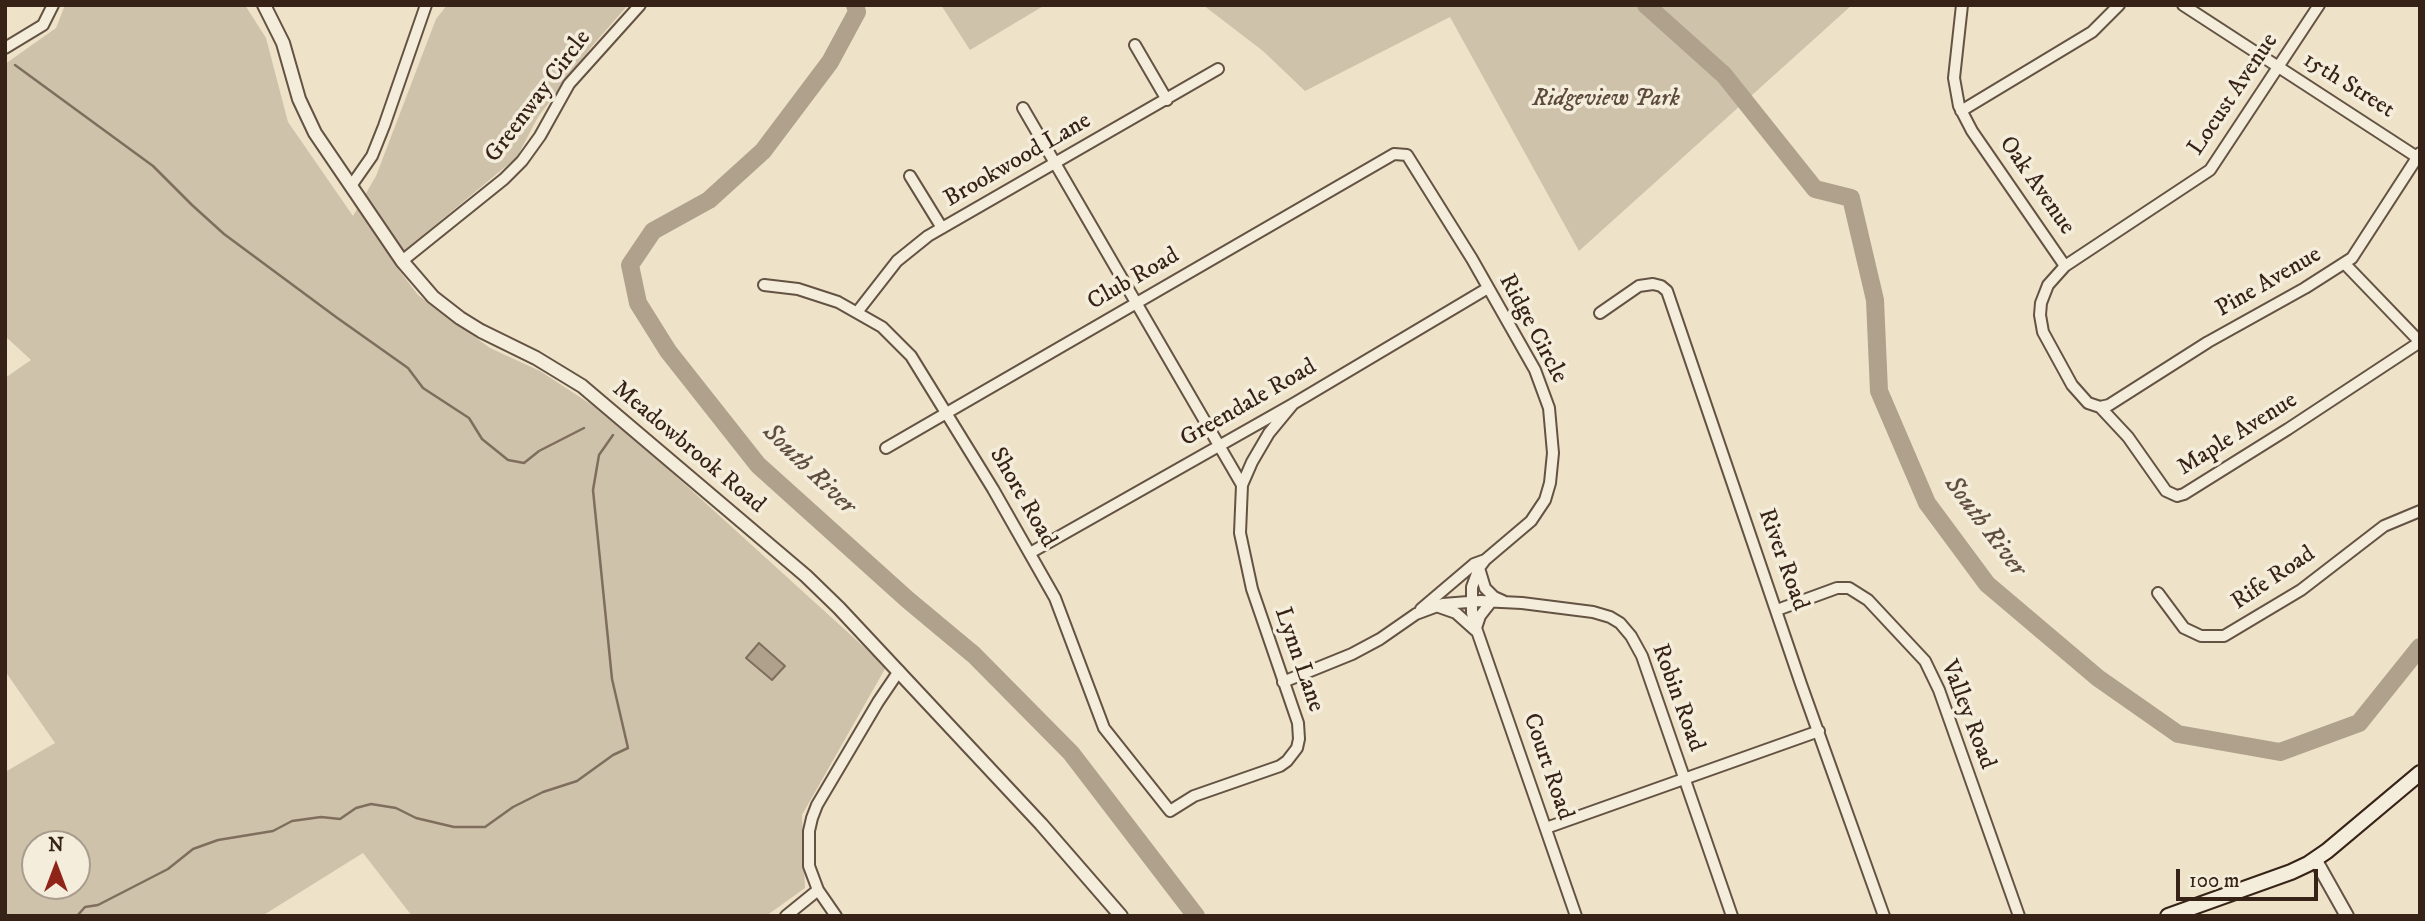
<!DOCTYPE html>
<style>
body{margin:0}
#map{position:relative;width:2425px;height:921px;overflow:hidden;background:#eee3c8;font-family:"IM FELL DW Pica",serif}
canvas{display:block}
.frame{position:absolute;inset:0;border:7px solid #362217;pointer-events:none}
.north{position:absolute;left:21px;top:830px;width:70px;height:70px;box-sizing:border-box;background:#f4eddb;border:2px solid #a89c8d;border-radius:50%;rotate:0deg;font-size:19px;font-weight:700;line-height:28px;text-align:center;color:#362217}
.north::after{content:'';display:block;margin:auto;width:24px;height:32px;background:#8f2418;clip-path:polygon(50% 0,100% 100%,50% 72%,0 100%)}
.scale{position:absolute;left:2176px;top:869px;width:142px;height:32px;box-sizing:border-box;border:4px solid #362217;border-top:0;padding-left:9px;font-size:21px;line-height:24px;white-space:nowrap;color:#362217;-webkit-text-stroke:5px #f4eddb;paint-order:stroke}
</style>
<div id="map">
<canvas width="2425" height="921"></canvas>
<div class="frame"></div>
<div class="north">N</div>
<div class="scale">100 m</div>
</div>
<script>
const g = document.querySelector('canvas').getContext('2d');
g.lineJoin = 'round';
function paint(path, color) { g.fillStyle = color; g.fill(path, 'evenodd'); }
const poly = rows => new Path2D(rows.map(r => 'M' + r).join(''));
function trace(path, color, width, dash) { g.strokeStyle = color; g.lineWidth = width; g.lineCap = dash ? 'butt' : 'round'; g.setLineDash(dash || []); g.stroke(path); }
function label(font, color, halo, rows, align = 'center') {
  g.font = font + ' "IM FELL DW Pica",serif'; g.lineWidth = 7; g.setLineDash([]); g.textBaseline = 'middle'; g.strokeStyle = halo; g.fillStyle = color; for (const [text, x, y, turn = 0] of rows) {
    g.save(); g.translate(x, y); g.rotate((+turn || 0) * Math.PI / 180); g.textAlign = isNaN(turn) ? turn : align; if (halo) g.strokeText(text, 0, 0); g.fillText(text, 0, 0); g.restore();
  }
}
paint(poly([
 [65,5,245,5,266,38,288,122,353,216,376,176,436,19,447,5,628,5,593,45,538,117,517,157,409,247,399,270,418,295,490,348,540,371,592,405,657,459,886,667,802,815,805,888,766,916,412,916,363,853,262,916,5,916,5,772,55,743,5,671,5,378,31,360,5,336,5,64,56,28],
 [35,844,77,844,77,886,35,886],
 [941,5,1045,5,970,50],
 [1203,5,1852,5,1579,251,1450,17,1305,91,1263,51]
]), '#cfc2aa');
const water = poly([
 [759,643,785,666,772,680,746,658,759,643]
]);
paint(water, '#afa18c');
trace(water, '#7f6e5d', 2);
trace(poly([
 [15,65,153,166,192,205,224,234,336,317,408,368,423,388,469,418,482,439,508,460,524,463,539,451,584,428],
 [77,916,85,907,98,905,168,869,193,849,218,840,273,831,292,821,321,817,340,819,356,808,371,804,396,808,416,818,454,827,485,827,513,807,543,792,577,781,613,755,628,748,612,679,593,490,599,455,613,435]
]), '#7f6e5d', 2.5);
trace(poly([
 [855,5,857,12,830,62,763,151,709,200,653,231,630,265,638,303,668,351,758,465,908,600,974,655,1071,753,1196,916],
 [1646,5,1724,75,1815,189,1851,198,1875,300,1879,391,1927,503,1987,584,2098,678,2178,734,2280,752,2359,723,2420,647]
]), '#afa18c', 18);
const minor = poly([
 [1962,5,1954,78,1959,106,1972,131,2065,266],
 [2183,5,2420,159],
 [1135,45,1167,100],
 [5,48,43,25,53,5],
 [1023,108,1242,485],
 [1961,111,2092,32,2119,5],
 [910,176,942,228],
 [351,186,372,156,384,126,426,5],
 [402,261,504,179,522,161,540,136,569,84,640,5],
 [2344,263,2420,342],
 [764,285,798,289,838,302,882,327,911,356,993,489,1055,598,1104,728,1170,811,1194,796,1280,766,1287,761,1297,748,1299,739,1298,723,1252,589,1240,533,1242,485,1252,462,1269,433,1293,404],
 [858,311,897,261,928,236,1218,69],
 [1600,313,1639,286,1653,284,1661,286,1667,291,1801,684,1884,916],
 [2100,407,2088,403,2072,385,2043,332,2040,315,2041,303,2048,285,2065,266,2210,170,2319,5],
 [2100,407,2109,405,2208,342,2305,288,2352,258,2420,153],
 [2100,407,2128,437,2166,491,2177,496,2184,494,2288,429,2420,342],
 [886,448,1394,154,1407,155,1472,259,1535,370,1549,408,1553,453,1550,483,1545,500,1531,521,1485,560,1479,568,1472,587,1472,613,1476,628,1576,916],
 [1030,553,1293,404,1488,288],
 [1479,568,1485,588,1494,597,1503,601],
 [2158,593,2184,628,2201,636,2224,636,2301,590,2384,526,2420,511],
 [1436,606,1456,613,1475,630],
 [1421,609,1474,564,1485,560],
 [1777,610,1837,588,1849,588,1868,600,1925,661,1939,690,2019,916],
 [1476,628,1480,616,1491,602],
 [1283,682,1352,654,1380,639,1416,614,1443,604,1481,601,1522,603,1593,612,1610,617,1620,623,1631,636,1642,656,1732,916],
 [1546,828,1819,731],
 [786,916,818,890],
 [836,916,818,890,809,866,809,831,812,818,817,805,878,702,899,671]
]);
const tertiary = poly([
 [264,5,283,43,299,99,315,133,402,261,433,297,460,318,481,331,536,358,582,386,806,576,839,608,1041,824,1121,916],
 [2315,859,2347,916]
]);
const secondary = poly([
 [2168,916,2291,872,2308,864,2327,851,2420,773]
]);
trace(minor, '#645243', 14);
trace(tertiary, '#645243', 16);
trace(secondary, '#362217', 18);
trace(minor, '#f4eddb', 10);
trace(tertiary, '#f4eddb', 12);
trace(secondary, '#f4eddb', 14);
label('24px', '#362217', '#f4eddb', [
 ["15th Street",2348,86,32],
 ["Locust Avenue",2234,95,-56],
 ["Greenway Circle",539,97,-53],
 ["Brookwood Lane",1018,161,-30],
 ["Oak Avenue",2036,186,55],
 ["Club Road",1134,280,-30],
 ["Pine Avenue",2269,283,-30],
 ["Ridge Circle",1532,329,62],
 ["Greendale Road",1249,404,-30],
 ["Maple Avenue",2238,435,-32],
 ["Meadowbrook Road",688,448,40],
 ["Shore Road",1022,498,60],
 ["River Road",1782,560,70],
 ["Rife Road",2274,579,-34],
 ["Lynn Lane",1298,660,71],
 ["Robin Road",1677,698,70],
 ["Valley Road",1967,715,69],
 ["Court Road",1547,767,71]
]);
label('italic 24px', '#5c4a3c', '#f4eddb', [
 ["Ridgeview Park",1606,100]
]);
label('italic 26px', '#604e40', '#f4eddb', [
 ["South River",808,470,44],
 ["South River",1984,527,53]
]);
</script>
